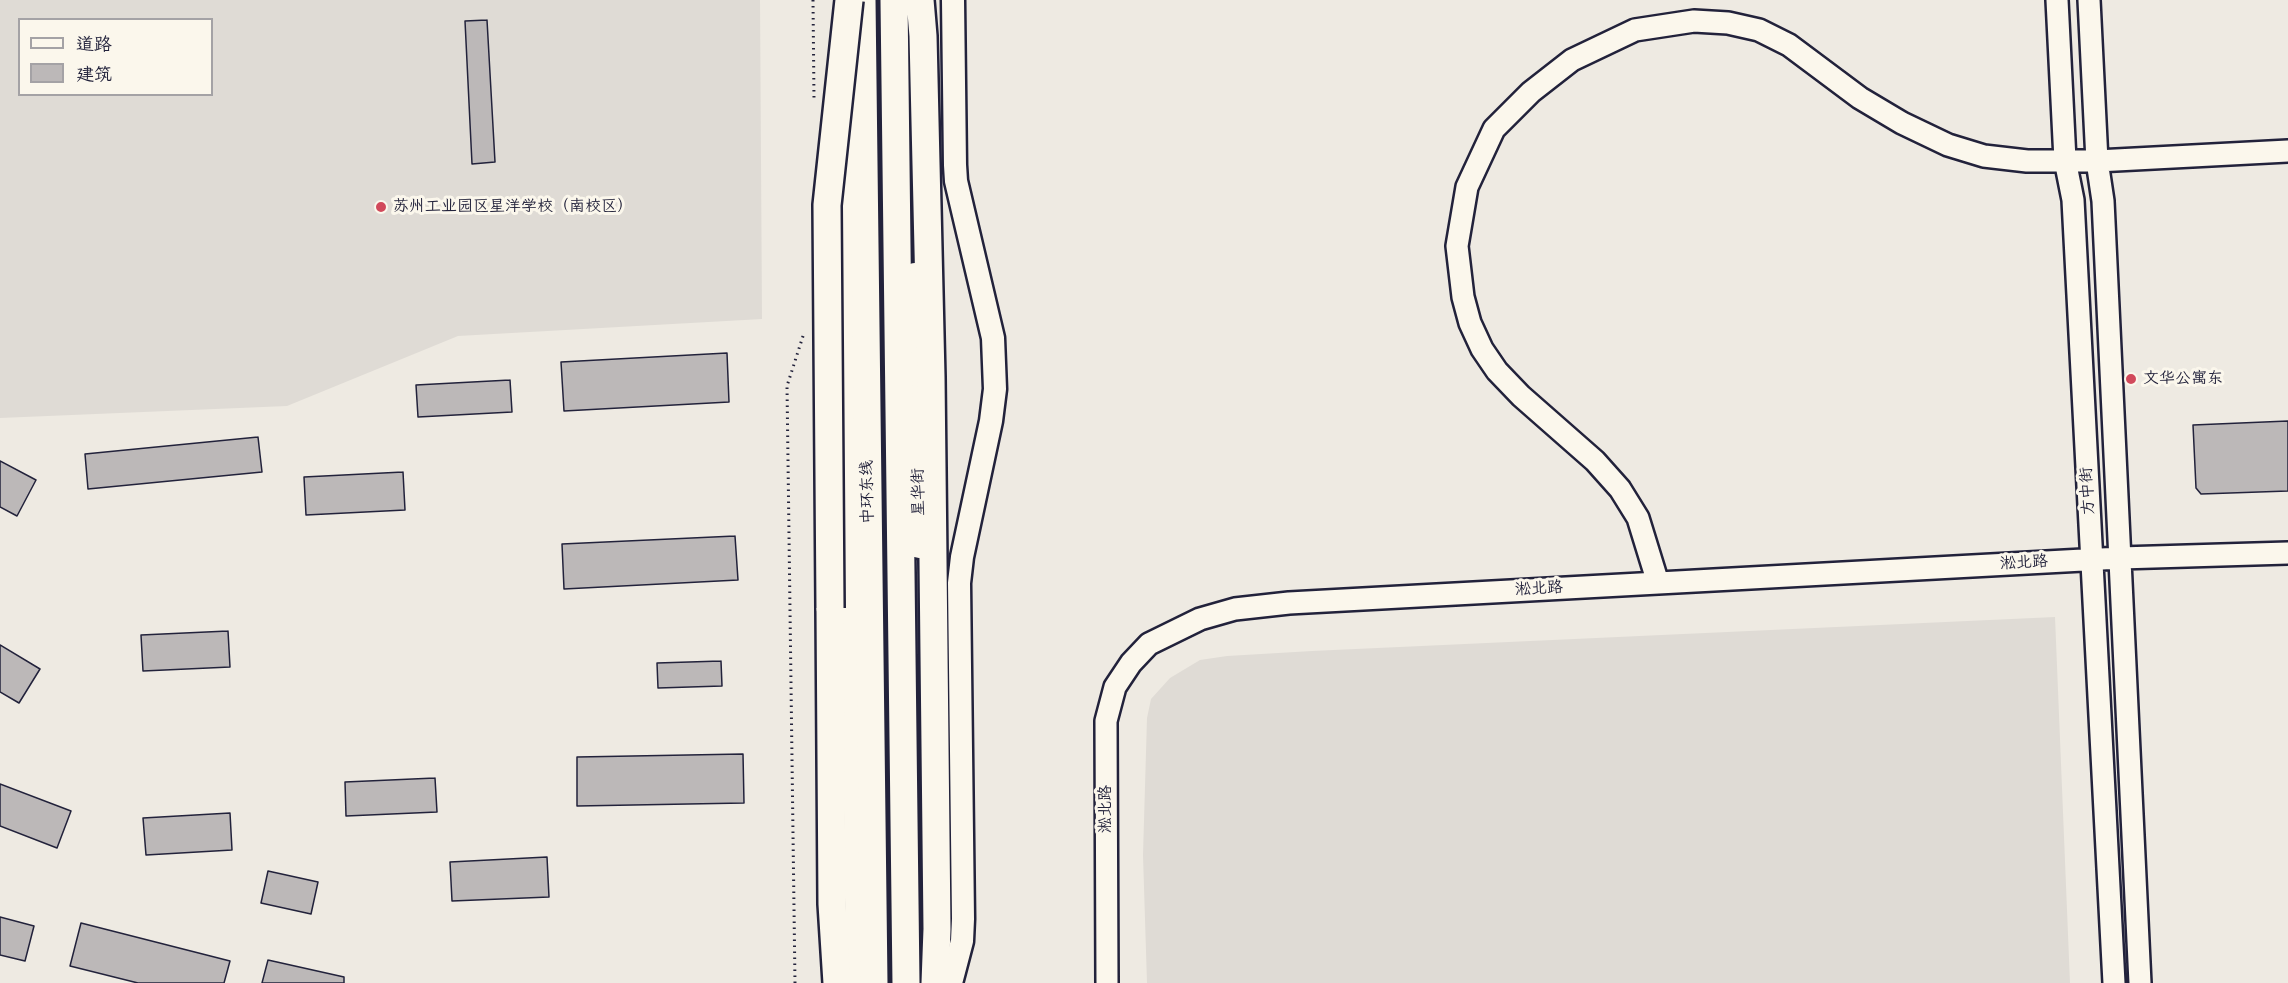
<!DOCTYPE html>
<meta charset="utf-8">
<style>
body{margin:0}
#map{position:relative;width:2288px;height:983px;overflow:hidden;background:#eeeae2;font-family:Pangolin,"LXGW WenKai TC",sans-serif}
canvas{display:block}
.legend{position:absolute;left:18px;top:18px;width:195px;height:78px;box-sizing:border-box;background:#fbf7ec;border:2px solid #a4a2a5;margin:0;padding:8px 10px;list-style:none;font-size:18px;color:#22223b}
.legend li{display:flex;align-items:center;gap:12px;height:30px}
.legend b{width:30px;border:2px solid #a4a2a5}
</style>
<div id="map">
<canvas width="2288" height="983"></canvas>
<ul class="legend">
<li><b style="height:8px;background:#fbf7ec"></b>道路</li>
<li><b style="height:16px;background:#bcb8b8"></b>建筑</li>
</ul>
</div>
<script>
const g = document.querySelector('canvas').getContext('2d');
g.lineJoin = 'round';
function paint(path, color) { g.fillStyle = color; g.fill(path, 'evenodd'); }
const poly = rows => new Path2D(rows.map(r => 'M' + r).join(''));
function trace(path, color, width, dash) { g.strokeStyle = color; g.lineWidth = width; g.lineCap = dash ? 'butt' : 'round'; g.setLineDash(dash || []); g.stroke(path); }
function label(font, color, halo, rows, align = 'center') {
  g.font = font + ' Pangolin,"LXGW WenKai TC",sans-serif'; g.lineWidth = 6; g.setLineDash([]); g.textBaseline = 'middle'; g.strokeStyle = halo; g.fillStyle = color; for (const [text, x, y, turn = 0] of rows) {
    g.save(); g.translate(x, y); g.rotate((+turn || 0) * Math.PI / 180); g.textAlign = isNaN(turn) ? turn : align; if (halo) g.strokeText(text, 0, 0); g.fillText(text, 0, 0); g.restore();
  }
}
paint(poly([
 [0,0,760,0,762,319,458,336,287,406,0,418],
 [20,20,212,20,212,94,20,94],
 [2055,617,2070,983,1147,983,1143,855,1147,718,1151,699,1170,678,1200,660,1227,656,1312,651]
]), '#dfdbd5');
const building = poly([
 [487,20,495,162,472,164,465,21,487,20],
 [727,353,729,402,564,411,561,362,727,353],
 [510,380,512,412,418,417,416,385,510,380],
 [2288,421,2288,491,2201,494,2196,488,2193,425,2288,421],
 [258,437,262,472,88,489,85,454,258,437],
 [0,461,36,480,17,516,0,507,0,461],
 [403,472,405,510,306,515,304,477,403,472],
 [735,536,738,580,564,589,562,544,735,536],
 [228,631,230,667,143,671,141,635,228,631],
 [0,645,40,669,19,703,0,692,0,645],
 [721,661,722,686,658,688,657,663,721,661],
 [743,754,744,803,577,806,577,757,743,754],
 [435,778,437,812,346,816,345,782,435,778],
 [0,784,71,811,57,848,0,826,0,784],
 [230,813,232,850,146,855,143,818,230,813],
 [547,857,549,897,452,901,450,862,547,857],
 [268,871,318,882,311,914,261,903,268,871],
 [0,917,34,926,25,961,0,955,0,917],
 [81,923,230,961,224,983,138,983,70,966,81,923],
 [268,960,344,977,344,983,262,983,268,960]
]);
paint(building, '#bcb8b8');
trace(building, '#22223b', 1.5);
const secondary = poly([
 [2057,0,2065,160,2073,200,2114,983],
 [2089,0,2097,161,2103,201,2140,983],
 [1658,583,1638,518,1620,489,1595,461,1521,396,1497,371,1482,349,1470,323,1463,297,1457,246,1467,187,1494,129,1531,92,1572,60,1635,30,1694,21,1728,23,1759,30,1789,45,1860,98,1902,123,1948,145,1984,156,2027,161,2097,161,2288,151],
 [1107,983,1106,721,1115,687,1131,663,1149,644,1200,619,1235,609,1289,603,2120,558,2288,553]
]);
const primary = poly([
 [847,109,857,983],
 [915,274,919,547],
 [951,983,962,941,963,919,959,583,962,557,991,421,995,389,993,338,956,181,955,165,953,0]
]);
const highway = poly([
 [862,0,874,983],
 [894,0,906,983],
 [920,0,923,36,931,377,937,929,935,983],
 [830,608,832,904,837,983]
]);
trace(secondary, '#22223b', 26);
trace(primary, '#22223b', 27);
trace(highway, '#22223b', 32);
trace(poly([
 [813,0,814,100],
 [795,983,787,386,804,333]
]), '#22223b', 3, [1.5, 4.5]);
trace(secondary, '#fbf7ec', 21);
trace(primary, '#fbf7ec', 22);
trace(highway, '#fbf7ec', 27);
const highwayBridge = poly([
 [830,608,827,205,849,0]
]);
trace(highwayBridge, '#22223b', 32, []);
trace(highwayBridge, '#fbf7ec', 27);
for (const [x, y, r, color] of [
 [381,207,6,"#d1495b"],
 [2131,379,6,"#d1495b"]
]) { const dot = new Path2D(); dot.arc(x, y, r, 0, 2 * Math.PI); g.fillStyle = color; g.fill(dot); trace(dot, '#fbf7ec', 2); }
label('16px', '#22223b', '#fbf7ec', [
 ["苏州工业园区星洋学校（南校区）",393,207],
 ["文华公寓东",2143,379]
], 'left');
label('16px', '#22223b', '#fbf7ec', [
 ["方中街",2088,491,-93],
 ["中环东线",868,492,-91],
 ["星华街",919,492,-91],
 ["淞北路",2024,563,-3],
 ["淞北路",1539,589,-3],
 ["淞北路",1106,809,-90]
]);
</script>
